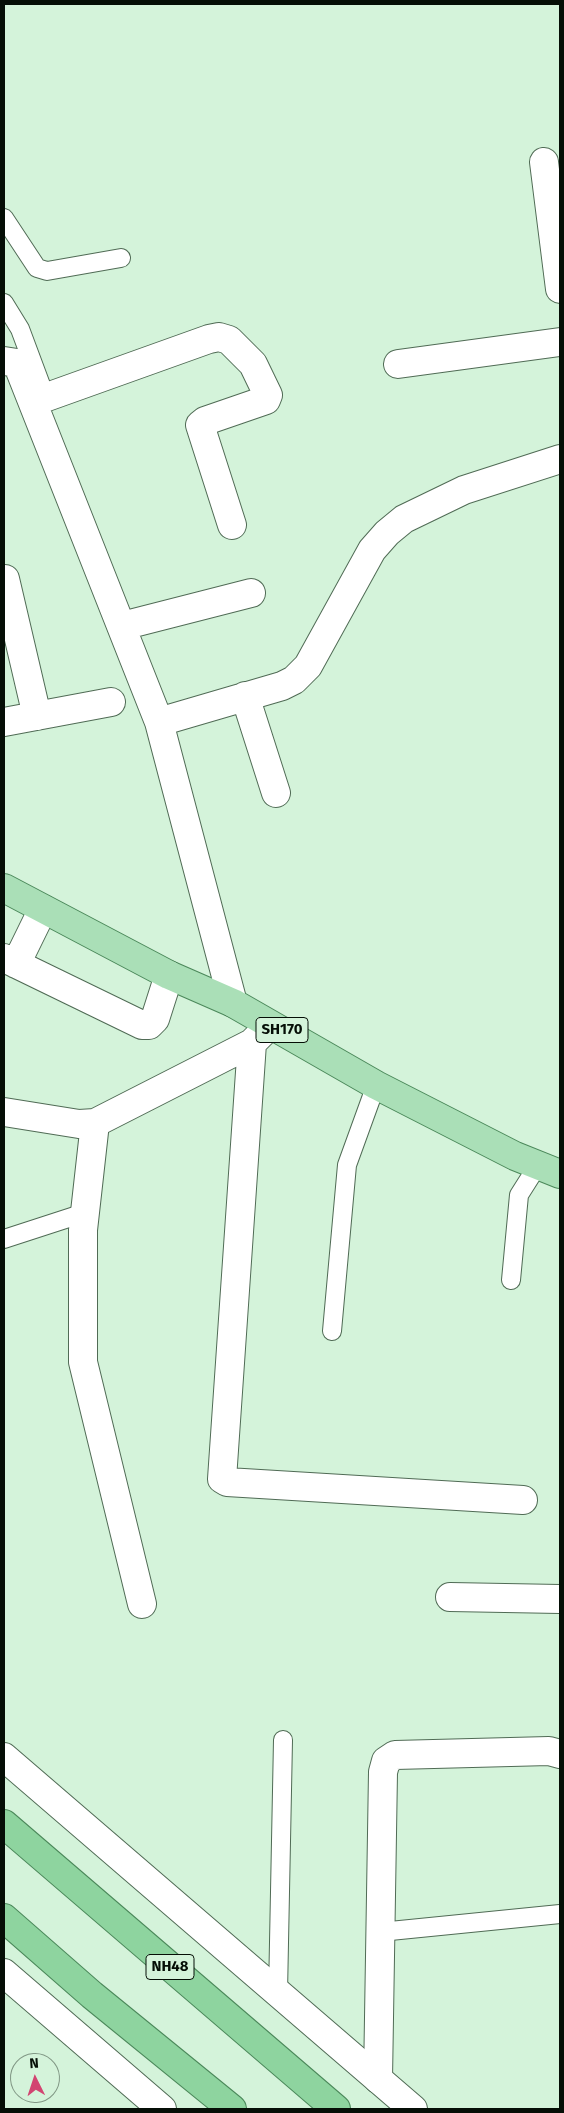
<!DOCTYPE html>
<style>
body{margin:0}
#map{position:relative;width:564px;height:2113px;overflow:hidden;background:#d4f3da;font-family:"Fira Sans",sans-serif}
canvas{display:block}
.frame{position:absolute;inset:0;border:5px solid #050e06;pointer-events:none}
.north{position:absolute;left:10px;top:2053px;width:50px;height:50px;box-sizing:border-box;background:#d4f3da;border:1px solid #819785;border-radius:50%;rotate:356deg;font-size:14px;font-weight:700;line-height:20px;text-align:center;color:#050e06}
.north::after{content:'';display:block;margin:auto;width:18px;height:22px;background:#d24471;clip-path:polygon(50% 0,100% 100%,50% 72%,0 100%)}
</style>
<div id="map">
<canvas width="564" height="2113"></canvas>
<div class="frame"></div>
<div class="north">N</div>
</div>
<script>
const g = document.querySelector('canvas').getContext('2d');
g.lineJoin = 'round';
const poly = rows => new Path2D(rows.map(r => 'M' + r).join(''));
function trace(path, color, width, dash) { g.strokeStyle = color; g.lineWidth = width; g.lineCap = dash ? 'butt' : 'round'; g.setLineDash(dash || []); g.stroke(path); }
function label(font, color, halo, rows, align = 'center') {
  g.font = font + ' "Fira Sans",sans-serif'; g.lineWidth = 4; g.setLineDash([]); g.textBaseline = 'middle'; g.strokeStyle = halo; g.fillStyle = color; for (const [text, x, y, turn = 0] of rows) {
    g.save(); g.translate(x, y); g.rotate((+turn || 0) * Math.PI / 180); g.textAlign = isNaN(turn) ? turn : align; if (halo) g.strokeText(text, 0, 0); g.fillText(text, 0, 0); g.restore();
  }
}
const service = poly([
 [4,218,37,268,47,271,121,258],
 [4,303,20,329,45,396],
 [4,1239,84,1213],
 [511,1280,519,1195,538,1165],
 [332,1331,347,1165,376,1085],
 [380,1932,560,1914],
 [278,1993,283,1740]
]);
const minor = poly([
 [544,162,560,289],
 [4,361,17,363,159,722,233,1003],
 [398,364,560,342],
 [33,402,209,339,219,337,229,340,253,364,268,395,266,400,205,421,200,425,232,525],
 [5,579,37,716],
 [122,626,251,593],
 [245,696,276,793],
 [4,722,111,702],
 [159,722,282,686,294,680,308,666,372,550,387,533,404,519,464,490,560,459],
 [4,958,142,1025,149,1025,155,1019,169,975],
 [16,964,43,909],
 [252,1043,222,1479,227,1482,523,1500],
 [4,1112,79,1124,95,1123,252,1043,263,1032],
 [95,1123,83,1230,83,1362,142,1604],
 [450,1597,560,1599],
 [378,2079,383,1772,386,1761,395,1755,549,1751,560,1754]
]);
const tertiary = poly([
 [4,1757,413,2109],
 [4,1973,162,2109]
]);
const primary = poly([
 [4,888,169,975,233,1003,376,1085,515,1156,560,1174]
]);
const trunk = poly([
 [4,1824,336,2109],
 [4,1918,92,1995,232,2109]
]);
trace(service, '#506b55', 20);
trace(minor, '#506b55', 30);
trace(tertiary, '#506b55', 30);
trace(primary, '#4b885a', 30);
trace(trunk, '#4b885a', 30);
trace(service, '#fff', 18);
trace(minor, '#fff', 28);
trace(tertiary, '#fff', 28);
trace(primary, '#aadfb7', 28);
trace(trunk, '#8ed49f', 28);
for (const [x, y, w] of [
 [282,1030,52],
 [170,1967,48]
]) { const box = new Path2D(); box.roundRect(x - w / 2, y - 12.5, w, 25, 4); g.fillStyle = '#d4f3da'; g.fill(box); trace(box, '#050e06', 1); }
label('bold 15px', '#050e06', null, [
 ["SH170",282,1030],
 ["NH48",170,1967]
]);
</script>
